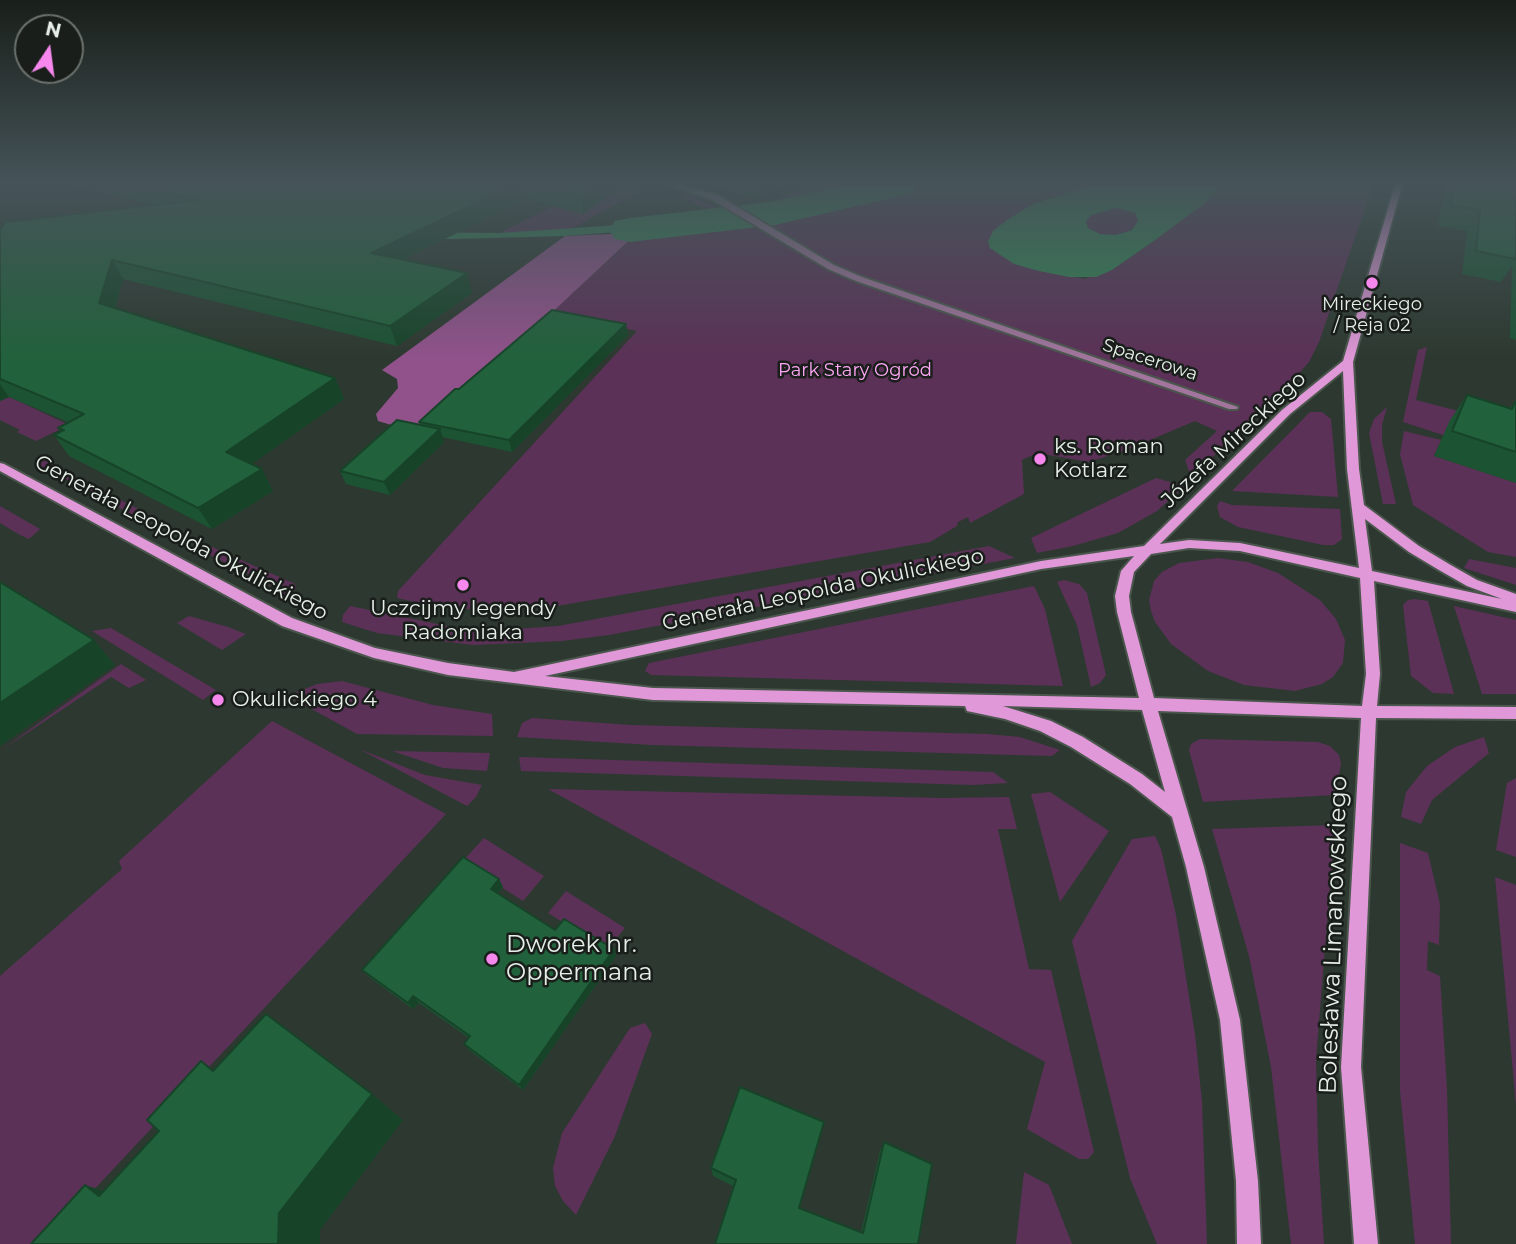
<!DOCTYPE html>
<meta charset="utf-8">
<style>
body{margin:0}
#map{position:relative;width:1516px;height:1244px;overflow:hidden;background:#2d3930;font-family:Montserrat,sans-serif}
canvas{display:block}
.north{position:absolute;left:14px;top:14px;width:70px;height:70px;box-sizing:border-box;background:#191e1a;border:2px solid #6b716c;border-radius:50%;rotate:13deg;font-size:19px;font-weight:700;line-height:28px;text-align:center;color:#e6eee8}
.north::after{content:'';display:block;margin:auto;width:24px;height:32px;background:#f688ed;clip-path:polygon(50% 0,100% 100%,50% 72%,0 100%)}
</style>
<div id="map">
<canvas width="1516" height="1244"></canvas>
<div class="north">N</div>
</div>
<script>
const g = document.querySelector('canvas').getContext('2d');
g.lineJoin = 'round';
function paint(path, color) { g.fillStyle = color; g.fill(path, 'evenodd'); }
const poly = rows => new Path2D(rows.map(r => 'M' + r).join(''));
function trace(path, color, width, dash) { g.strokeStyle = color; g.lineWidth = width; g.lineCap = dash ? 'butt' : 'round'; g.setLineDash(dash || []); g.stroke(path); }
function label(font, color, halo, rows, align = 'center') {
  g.font = font + ' Montserrat,sans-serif'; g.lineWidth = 5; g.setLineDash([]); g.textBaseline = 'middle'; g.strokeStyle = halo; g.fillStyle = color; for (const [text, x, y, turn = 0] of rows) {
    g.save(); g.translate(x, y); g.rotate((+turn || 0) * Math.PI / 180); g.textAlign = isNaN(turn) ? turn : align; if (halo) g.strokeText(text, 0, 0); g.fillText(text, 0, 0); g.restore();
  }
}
paint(poly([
 [596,185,648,186,571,229,717,217,712,211,679,197,687,194,732,215,681,222,567,230,499,233],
 [801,185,1092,185,1033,204,993,231,1014,264,1084,279,1112,270,1158,238,1219,190,1220,185,1373,185,1319,342,1309,362,1286,388,1191,477,1185,460,1217,431,1195,421,1129,449,1089,462,1037,453,1022,460,1024,494,970,523,968,517,958,522,957,526,930,542,551,607,468,609,425,604,397,598,398,591,637,331,596,322,544,320,637,233,734,223,762,211],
 [1116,208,1135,213,1138,221,1132,230,1116,235,1100,234,1088,228,1086,221,1091,215],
 [1427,347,1416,400,1516,426,1443,435,1403,422,1418,350],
 [0,392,16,400,69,425,36,441,17,432,20,430,0,420],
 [1387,407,1382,425,1382,442,1396,504,1383,504,1369,433,1374,419],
 [1310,412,1322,412,1331,419,1338,497,1232,491],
 [1404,431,1441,440,1434,456,1516,483,1516,557,1488,552,1413,505,1400,454],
 [44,460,142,511,133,515,39,465],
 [1156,478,1185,486,1157,511,1118,533,1073,546,1037,553,1031,538],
 [1220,501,1232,505,1340,509,1342,539,1334,545,1323,545,1238,527,1220,517,1217,506],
 [0,506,40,529,29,539,20,535,0,523],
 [210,546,295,584,296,588,288,599,274,591,276,588,200,550],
 [989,546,1015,558,609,635,562,641,473,645,377,633,342,622,343,615,350,606,457,628,515,629,558,626],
 [1218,558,1248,562,1278,573,1320,600,1336,619,1345,640,1343,663,1333,677,1322,684,1295,691,1244,685,1208,671,1171,644,1155,622,1151,611,1149,600,1154,581,1162,572,1179,563],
 [1469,559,1516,568,1516,585,1464,568],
 [1064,580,1079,584,1087,593,1106,675,1100,683,1091,687,1077,625,1057,582],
 [1034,586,1045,609,1063,686,651,675,645,671,649,663],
 [1415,599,1428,601,1454,694,1433,693,1411,676,1403,605,1408,600],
 [1454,606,1516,620,1516,694,1482,694],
 [189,616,228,627,246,634,222,650,177,623],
 [111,628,216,690,203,700,92,631],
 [121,664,146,680,129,688,111,677,0,751],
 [342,681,433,705,492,714,493,736,357,734,288,696,317,684],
 [532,718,631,725,987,734,1020,737,1060,750,1052,756,652,745,517,737,522,723],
 [272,721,446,814,43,1244,0,1244,0,976,122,869,119,861],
 [1484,737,1489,753,1432,800,1421,824,1401,817,1406,792,1427,766,1455,747],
 [1200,739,1318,742,1330,746,1339,755,1341,763,1336,795,1203,802,1189,750,1191,744],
 [359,749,425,775,482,785,476,797,467,806],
 [392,751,490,753,487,771,443,768],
 [519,757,993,772,1008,783,972,785,521,771],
 [1516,778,1516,857,1496,850,1507,783],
 [548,789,943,798,1009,797,1017,829,998,829,1029,969,1051,970,1094,1152,1088,1159,1079,1159,1027,1129,1045,1062],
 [1050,792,1109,831,1060,902,1031,794],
 [1335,825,1316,1059,1318,1149,1324,1244,1291,1244,1271,1067,1249,956,1212,829],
 [1155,836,1161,849,1176,915,1195,1034,1202,1102,1207,1244,1157,1244,1130,1178,1072,941,1132,839],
 [484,838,544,876,523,901,462,862],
 [1400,843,1428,853,1440,904,1439,945,1428,941,1427,970,1440,976,1447,1089,1451,1244,1415,1244,1400,1091],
 [1495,877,1516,885,1516,1105],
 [566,891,625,928,607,950,548,913],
 [645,1023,652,1034,615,1136,576,1215,563,1201,555,1186,553,1168,562,1133,630,1028],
 [1024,1172,1049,1185,1072,1244,1016,1244]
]), '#5b3157');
paint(poly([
 [637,233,422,434,378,421,376,414,398,388,397,379,382,370,565,236]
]), '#91528b');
paint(poly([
 [887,185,910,185,856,201,775,218,764,212],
 [1092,185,1220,185,1206,202,1158,238,1112,270,1096,277,1069,277,1039,271,1014,264,990,248,988,241,993,231,1007,220,1033,204],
 [1116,208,1135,213,1138,221,1132,230,1116,235,1100,234,1088,228,1086,221,1091,215],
 [726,218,734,223,565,236,451,239,416,238,392,232,499,233]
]), '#328653');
paint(poly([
 [846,185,918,185,912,193,775,225,630,242,615,239,609,230,615,221,630,218,775,201,846,185]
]), '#328653');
const street = poly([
 [669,185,681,185,719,196,834,265,862,277,1238,407,1237,409,1229,409,856,281,828,269,713,200,669,185]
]);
const secondary = poly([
 [1395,185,1402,185,1353,362,1359,469,1364,505,1419,546,1449,564,1477,580,1516,594,1516,612,1374,581,1380,674,1377,706,1516,707,1516,719,1376,718,1361,1067,1378,1244,1354,1244,1341,1067,1361,718,1158,711,1204,867,1240,1020,1258,1181,1261,1244,1237,1244,1236,1181,1220,1020,1186,867,1172,817,1130,784,1071,747,1040,731,1005,719,967,711,965,706,653,700,448,675,374,658,282,626,0,471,0,463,4,464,292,618,375,648,448,663,514,672,1041,561,1144,546,1282,410,1343,361,1395,185],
 [1343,371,1347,469,1359,568,1240,543,1189,540,1160,544,1290,414,1343,371],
 [1365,519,1409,552,1439,570,1467,586,1502,599,1372,571,1365,519],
 [1189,548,1240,551,1360,578,1366,674,1362,706,1154,698,1131,612,1129,596,1134,572,1151,554,1189,548],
 [1134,556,1121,571,1115,596,1117,612,1139,698,653,688,545,676,1041,569,1134,556],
 [1003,706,1142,710,1165,792,1142,774,1083,737,1051,721,1003,706]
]);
trace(street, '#4b564d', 4);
trace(secondary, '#4b564d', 4);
paint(street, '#a2759d');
paint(secondary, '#e098d8');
paint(poly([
 [70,185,624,185,583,214,526,199,402,260,472,293,397,346,123,279,115,308,335,378,344,399,251,464,273,491,212,529,69,456,54,435,61,432,58,428,68,422,9,397,0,401,0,230,154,205],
 [708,185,781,185,758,199],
 [1445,185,1516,185,1516,340,1510,338,1512,266,1501,282,1462,274,1467,231,1438,226],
 [628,335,512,452,442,437,444,442,390,495,346,484,340,471,420,425,419,422,459,389],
 [1467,395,1510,408,1515,402,1516,402,1516,483,1434,456,1450,420],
 [499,879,503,887,498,893,555,930,614,949,616,956,523,1090,469,1050,464,1044,469,1038,419,1003,413,1009,369,977,362,970],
 [821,1132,799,1208,861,1232,880,1151,884,1142,918,1244,715,1244,733,1186,713,1176,711,1168]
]), '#1c5333');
paint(poly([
 [514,185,523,185,526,199,377,272,371,253],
 [597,185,624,185,583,214,581,197],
 [769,185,781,185,758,199,758,191],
 [112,260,123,279,110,323,99,303],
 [467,273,472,293,397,346,390,326],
 [626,324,628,335,512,452,509,440],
 [335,378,344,399,238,474,226,452],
 [0,384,9,397,0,401],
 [440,429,444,442,390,495,384,482],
 [262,469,273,491,212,529,198,508],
 [94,640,115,665,0,746,0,703],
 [499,879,503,887,495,896,491,889],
 [614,949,616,956,523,1090,519,1085],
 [413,996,419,1003,413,1009,408,1003],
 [372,1094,403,1120,320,1230,320,1244,278,1244,279,1213],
 [85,1185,143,1204,99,1196]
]), '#174429');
const building = poly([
 [136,185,514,185,371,253,467,273,390,326,112,260,99,303,335,378,226,452,262,469,198,508,54,435,64,430,58,428,84,414,0,379,0,230,5,222,199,200,136,185],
 [537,185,597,185,581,197,537,185],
 [735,185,769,185,758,191,735,185],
 [1453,185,1516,185,1516,259,1476,251,1480,210,1451,205,1453,185],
 [552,310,626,324,509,440,419,422,455,389,459,389,552,310],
 [1467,395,1512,409,1515,402,1516,402,1516,452,1452,431,1467,395],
 [397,420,440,429,384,482,340,471,397,420],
 [0,582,94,640,0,703,0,582],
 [463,857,499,879,491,889,555,930,564,919,614,949,519,1085,464,1044,470,1036,413,996,408,1003,362,970,463,857],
 [266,1014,372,1094,279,1213,278,1244,31,1244,85,1185,99,1196,159,1131,147,1120,201,1061,213,1071,266,1014],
 [740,1087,824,1122,799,1208,863,1233,884,1142,932,1164,918,1244,715,1244,736,1180,711,1168,740,1087]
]);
paint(building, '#21613b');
trace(building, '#174429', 2);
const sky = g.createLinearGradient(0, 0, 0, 360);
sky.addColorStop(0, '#191f1a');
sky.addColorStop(0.51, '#465459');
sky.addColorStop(1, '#46545900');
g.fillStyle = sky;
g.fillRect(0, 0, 1516, 360);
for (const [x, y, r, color] of [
 [1372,283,7,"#f688ed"],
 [1040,459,7,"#f688ed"],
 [463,585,7,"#f688ed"],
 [218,700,7,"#f688ed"],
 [492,959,7,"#f688ed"]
]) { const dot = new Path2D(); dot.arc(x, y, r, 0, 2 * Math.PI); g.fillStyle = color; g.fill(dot); trace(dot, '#191e1a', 2.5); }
label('18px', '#e6eee8', '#191e1a', [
 ["Mireckiego",1372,305],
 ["/ Reja 02",1372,326]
]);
label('18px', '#e6eee8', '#191e1a', [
 ["Spacerowa",1150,360,18]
]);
label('18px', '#ffa6f6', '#191e1a', [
 ["Park Stary Ogród",855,371]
]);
label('21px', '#e6eee8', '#191e1a', [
 ["Józefa Mireckiego",1234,440,-43],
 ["Generała Leopolda Okulickiego",181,538,28],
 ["Generała Leopolda Okulickiego",823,590,-12]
]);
label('21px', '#e6eee8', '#191e1a', [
 ["ks. Roman",1054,447],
 ["Kotlarz",1054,471],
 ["Uczcijmy legendy",463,609,"center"],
 ["Radomiaka",463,633,"center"],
 ["Okulickiego 4",232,700]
], 'left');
label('24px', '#e6eee8', '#191e1a', [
 ["Bolesława Limanowskiego",1334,935,-88]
]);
label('24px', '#e6eee8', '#191e1a', [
 ["Dworek hr.",506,945],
 ["Oppermana",506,973]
], 'left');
</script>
